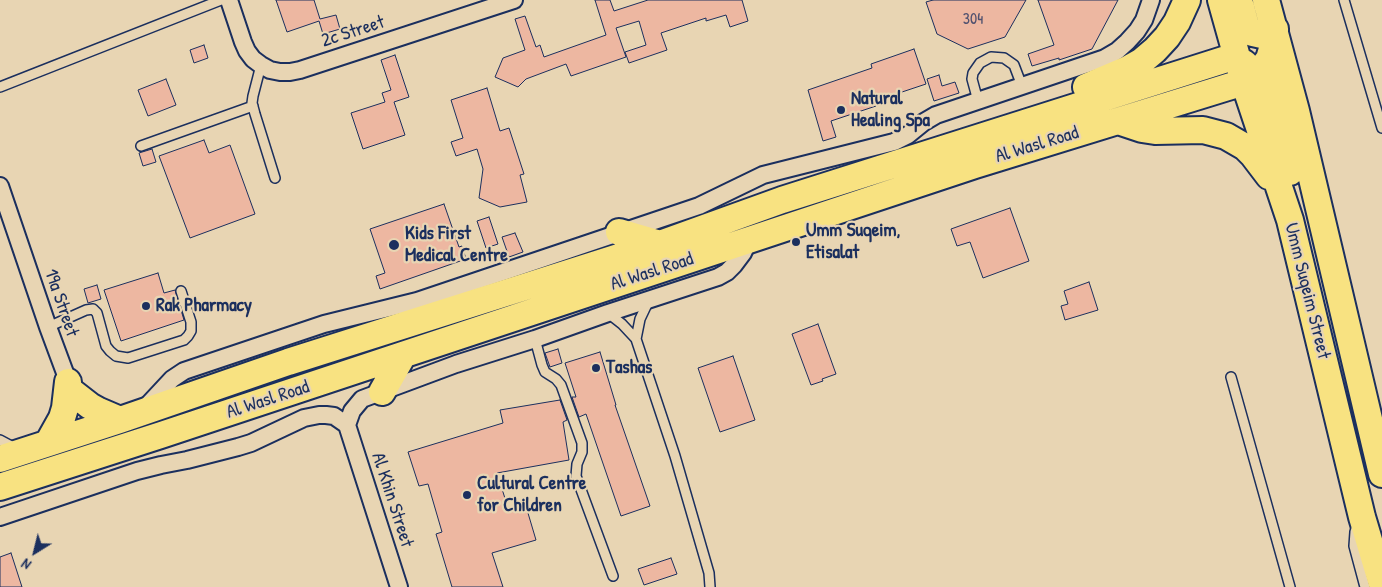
<!DOCTYPE html>
<style>
body{margin:0}
#map{position:relative;width:1382px;height:587px;overflow:hidden;background:#e8d5b3;font-family:"Patrick Hand",sans-serif}
canvas{display:block}
.north{position:absolute;left:10px;top:527px;width:50px;height:50px;-webkit-text-stroke:4px #e8d5b3;paint-order:stroke;rotate:216deg;font-size:14px;font-weight:700;line-height:20px;text-align:center;color:#1b2f5e}
.north::after{content:'';display:block;margin:auto;width:18px;height:22px;background:#1b2f5e;clip-path:polygon(50% 0,100% 100%,50% 72%,0 100%)}
</style>
<div id="map">
<canvas width="1382" height="587"></canvas>
<div class="north">N</div>
</div>
<script>
const g = document.querySelector('canvas').getContext('2d');
g.lineJoin = 'round';
function paint(path, color) { g.fillStyle = color; g.fill(path, 'evenodd'); }
const poly = rows => new Path2D(rows.map(r => 'M' + r).join(''));
function trace(path, color, width, dash) { g.strokeStyle = color; g.lineWidth = width; g.lineCap = dash ? 'butt' : 'round'; g.setLineDash(dash || []); g.stroke(path); }
function label(font, color, halo, rows, align = 'center') {
  g.font = font + ' "Patrick Hand",sans-serif'; g.lineWidth = 4.5; g.setLineDash([]); g.textBaseline = 'middle'; g.strokeStyle = halo; g.fillStyle = color; for (const [text, x, y, turn = 0] of rows) {
    g.save(); g.translate(x, y); g.rotate((+turn || 0) * Math.PI / 180); g.textAlign = isNaN(turn) ? turn : align; if (halo) g.strokeText(text, 0, 0); g.fillText(text, 0, 0); g.restore();
  }
}
const building = poly([
 [276,0,314,0,320,19,336,15,340,29,323,34,319,21,287,32,276,0],
 [595,0,610,0,614,11,648,0,742,0,748,21,730,27,726,15,706,21,706,18,661,33,667,50,629,63,625,52,646,45,639,21,616,28,626,57,571,76,566,64,526,79,518,87,495,77,503,58,525,50,515,19,525,16,536,47,540,45,544,57,606,35,595,0],
 [933,0,1026,0,1005,37,968,49,937,34,926,2,933,0],
 [1038,0,1118,0,1092,49,1059,60,1059,58,1032,66,1028,54,1054,45,1038,0],
 [204,45,208,58,194,63,190,50,204,45],
 [914,49,926,84,875,101,876,106,831,121,836,137,823,141,808,90,872,68,871,64,914,49],
 [395,55,409,97,394,102,405,135,363,149,351,113,385,102,382,93,391,90,381,60,395,55],
 [939,75,942,86,955,82,959,93,934,101,927,79,939,75],
 [166,79,176,105,148,116,138,90,166,79],
 [487,88,500,131,509,128,524,174,520,175,527,202,500,207,479,198,483,169,477,149,456,156,451,142,463,138,451,100,487,88],
 [204,140,209,153,230,145,255,214,190,238,159,156,204,140],
 [152,149,156,162,143,166,139,153,152,149],
 [444,204,459,247,462,246,466,259,380,289,376,276,385,273,370,229,444,204],
 [1010,208,1029,261,983,278,970,242,957,246,951,229,1010,208],
 [489,217,498,244,486,248,477,221,489,217],
 [515,233,523,252,509,257,502,237,515,233],
 [158,273,164,293,175,290,184,320,121,341,104,290,158,273],
 [1089,282,1098,310,1065,320,1061,306,1068,304,1064,291,1089,282],
 [97,285,101,299,88,303,84,289,97,285],
 [818,324,836,374,822,379,823,381,811,385,792,334,818,324],
 [558,349,562,363,550,367,545,353,558,349],
 [600,352,616,405,615,405,650,506,621,516,586,414,579,417,572,397,576,397,565,363,600,352],
 [733,356,755,420,720,432,698,368,733,356],
 [560,400,567,420,563,422,569,460,497,473,508,508,525,503,536,540,492,553,503,587,452,587,436,534,442,532,428,484,419,486,408,452,503,423,500,410,560,400],
 [11,553,22,587,0,587,0,557,11,553],
 [671,558,677,574,644,585,638,569,671,558]
]);
paint(building, '#edb7a1');
trace(building, '#1b2f5e', 1);
const service = poly([
 [1344,0,1382,128],
 [261,65,253,96,252,103,255,114,275,178],
 [0,87,221,0],
 [978,101,972,79,973,73,980,63,991,57,1004,58,1014,65,1022,86],
 [141,146,253,106],
 [608,313,622,324,636,339,675,456,709,573,710,587],
 [48,327,86,310,93,309,97,313,106,346,110,351,116,356,128,358,184,340,188,336,191,331,191,322,181,291],
 [535,339,542,365,545,372,556,379,561,385,582,443,582,452,577,464,576,476,613,576],
 [636,339,640,319,649,300],
 [1231,377,1290,587],
 [0,440,15,448],
 [1357,526,1355,532,1354,546,1365,587]
]);
const minor = poly([
 [229,0,243,42,247,51,253,59,261,65,270,70,280,72,290,72,300,70,514,0],
 [0,186,48,327,71,389],
 [144,409,172,379,184,371,324,324,417,301,699,206,763,175,894,142,908,135,924,122,936,115,1105,58,1117,51,1127,42,1137,31,1144,20,1151,0],
 [347,425,352,411,362,399,456,364,535,339,608,313,718,277,727,272,734,265,743,253,749,240],
 [347,425,399,587],
 [0,517,137,471,161,465,187,460,238,447,251,443,304,418,319,415,326,415,334,416,347,425]
]);
const primary = poly([
 [1221,0,1244,82,1290,220,1362,517,1382,584],
 [1239,0,1246,26,1249,30,1253,33,1262,35,1267,34,1275,29],
 [1266,0,1296,111,1382,474],
 [1244,63,1262,81,1269,92,1290,172],
 [1086,87,1126,70,1142,61,1155,50,1167,37,1177,22,1187,0],
 [1118,121,1142,129,1155,131,1203,130,1226,136,1245,147,1253,155,1269,176],
 [619,232,660,244],
 [72,392,90,406,99,411,120,420],
 [382,392,403,355],
 [48,443,62,418,65,408,68,382],
 [0,459,120,420,288,362,660,244,782,200,1236,56],
 [0,487,161,435,975,165,1244,82,1256,75,1263,67,1269,59,1275,39,1275,29]
]);
trace(service, '#1b2f5e', 12);
trace(minor, '#1b2f5e', 20);
trace(primary, '#1b2f5e', 30);
trace(service, '#e8d5b3', 9);
trace(minor, '#e8d5b3', 16);
trace(primary, '#f8e281', 26);
for (const [x, y, r, color] of [
 [841,110,5,"#1b2f5e"],
 [796,242,5,"#1b2f5e"],
 [394,245,6,"#1b2f5e"],
 [146,306,5,"#1b2f5e"],
 [596,368,5,"#1b2f5e"],
 [467,495,5,"#1b2f5e"]
]) { const dot = new Path2D(); dot.arc(x, y, r, 0, 2 * Math.PI); g.fillStyle = color; g.fill(dot); trace(dot, '#e8d5b3', 2); }
label('16px', '#50516f', null, [
 ["304",973,20]
]);
label('19px', '#1b2f5e', '#e8d5b3', [
 ["2c Street",353,32,-18],
 ["Al Wasl Road",1037,145,-17],
 ["Al Wasl Road",652,272,-18],
 ["Umm Suqeim Street",1307,291,76],
 ["19a Street",61,303,71],
 ["Al Wasl Road",268,400,-18],
 ["Al Khin Street",392,500,72]
]);
label('bold 19px', '#1b2f5e', '#e8d5b3', [
 ["Natural",851,99],
 ["Healing Spa",851,121],
 ["Umm Suqeim,",806,231],
 ["Etisalat",806,253],
 ["Kids First",405,234],
 ["Medical Centre",405,256],
 ["Rak Pharmacy",156,306],
 ["Tashas",606,368],
 ["Cultural Centre",477,484],
 ["for Children",477,506]
], 'left');
</script>
